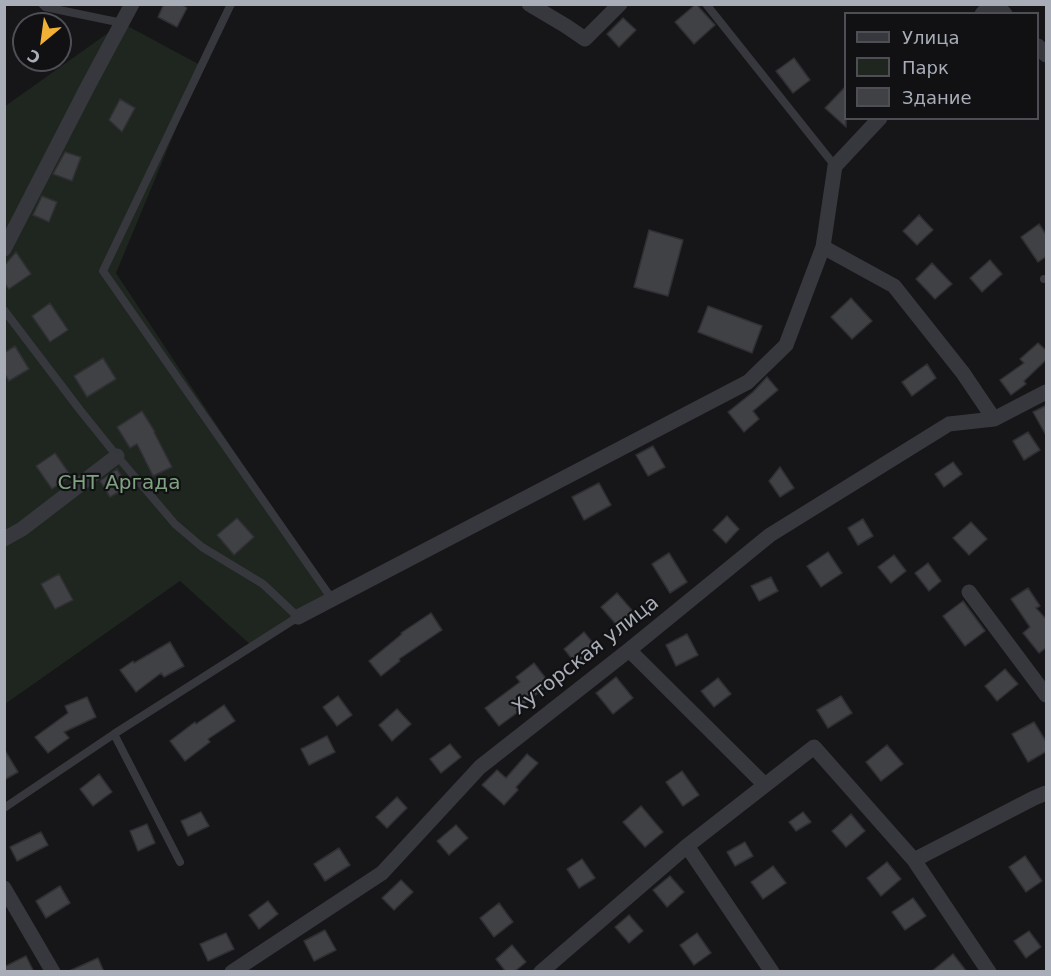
<!DOCTYPE html>
<meta charset="utf-8">
<style>
body{margin:0}
#map{position:relative;width:1051px;height:976px;overflow:hidden;background:#161618;font-family:"DejaVu Sans",sans-serif}
canvas{display:block}
.frame{position:absolute;inset:0;border:6px solid #a8adb8;pointer-events:none}
.legend{position:absolute;left:844px;top:12px;width:195px;height:108px;box-sizing:border-box;background:#111113;border:2px solid #4d4f55;margin:0;padding:8px 10px;list-style:none;font-size:18px;color:#a8adb8}
.legend li{display:flex;align-items:center;gap:12px;height:30px}
.legend b{width:30px;border:2px solid #4d4f55}
.north{position:absolute;left:12px;top:12px;width:60px;height:60px;box-sizing:border-box;background:#111113;border:2px solid #4d4f55;border-radius:50%;rotate:209deg;font-size:16px;font-weight:700;line-height:24px;text-align:center;color:#a8adb8}
.north::after{content:'';display:block;margin:auto;width:21px;height:27px;background:#f2b134;clip-path:polygon(50% 0,100% 100%,50% 72%,0 100%)}
</style>
<div id="map">
<canvas width="1051" height="976"></canvas>
<div class="frame"></div>
<ul class="legend">
<li><b style="height:8px;background:#37383d"></b>Улица</li>
<li><b style="height:16px;background:#1e261f"></b>Парк</li>
<li><b style="height:16px;background:#404145"></b>Здание</li>
</ul>
<div class="north">С</div>
</div>
<script>
const g = document.querySelector('canvas').getContext('2d');
g.lineJoin = 'round';
function paint(path, color) { g.fillStyle = color; g.fill(path, 'evenodd'); }
const poly = rows => new Path2D(rows.map(r => 'M' + r).join(''));
function trace(path, color, width, dash) { g.strokeStyle = color; g.lineWidth = width; g.lineCap = dash ? 'butt' : 'round'; g.setLineDash(dash || []); g.stroke(path); }
function label(font, color, halo, rows, align = 'center') {
  g.font = font + ' "DejaVu Sans",sans-serif'; g.lineWidth = 4.5; g.setLineDash([]); g.textBaseline = 'middle'; g.strokeStyle = halo; g.fillStyle = color; for (const [text, x, y, turn = 0] of rows) {
    g.save(); g.translate(x, y); g.rotate((+turn || 0) * Math.PI / 180); g.textAlign = isNaN(turn) ? turn : align; if (halo) g.strokeText(text, 0, 0); g.fillText(text, 0, 0); g.restore();
  }
}
paint(poly([
 [122,23,202,66,116,273,332,599,252,646,180,581,5,704,4,107]
]), '#1e261f');
const building = poly([
 [164,4,181,4,187,8,177,27,158,17,164,4],
 [696,4,715,25,694,44,675,22,696,4],
 [623,18,636,30,619,47,607,34,623,18],
 [794,58,810,80,793,93,776,71,794,58],
 [846,86,846,127,825,108,846,86],
 [120,99,135,108,122,132,109,120,120,99],
 [65,152,81,157,72,181,53,174,65,152],
 [42,196,57,202,49,222,33,215,42,196],
 [919,215,933,230,917,245,903,231,919,215],
 [1039,224,1047,236,1047,256,1038,262,1021,237,1039,224],
 [649,230,683,240,668,296,634,287,649,230],
 [16,252,31,274,9,289,4,283,4,266,16,252],
 [990,260,1002,274,982,292,970,278,990,260],
 [932,263,952,284,935,299,916,279,932,263],
 [851,298,872,321,852,339,831,317,851,298],
 [50,303,68,330,50,342,32,316,50,303],
 [708,306,762,326,752,353,698,332,708,306],
 [1038,343,1047,351,1047,359,1024,381,1026,384,1011,395,1000,380,1024,363,1020,359,1038,343],
 [15,346,29,369,9,381,4,373,4,353,15,346],
 [103,358,116,379,87,397,74,376,103,358],
 [927,364,936,378,912,396,902,382,927,364],
 [767,377,778,390,753,411,759,419,744,432,728,412,753,392,767,377],
 [1047,405,1047,437,1033,412,1047,405],
 [142,411,155,432,154,432,172,467,153,476,137,444,130,448,117,427,142,411],
 [1028,432,1040,450,1024,460,1013,441,1028,432],
 [653,446,665,467,648,476,636,455,653,446],
 [55,453,71,476,52,489,36,466,55,453],
 [953,462,962,474,944,487,935,474,953,462],
 [780,467,794,488,780,497,769,481,780,467],
 [117,469,128,487,110,497,100,481,117,469],
 [599,483,611,505,584,520,572,497,599,483],
 [727,516,739,529,726,543,713,530,727,516],
 [237,518,254,537,234,555,217,535,237,518],
 [863,519,873,536,858,545,848,528,863,519],
 [971,522,987,539,969,555,953,538,971,522],
 [828,552,842,573,821,587,807,566,828,552],
 [669,553,687,582,670,593,652,564,669,553],
 [894,555,906,571,891,583,878,567,894,555],
 [928,563,941,581,929,591,915,573,928,563],
 [59,574,73,600,55,609,41,584,59,574],
 [771,577,778,591,759,601,751,586,771,577],
 [1028,588,1040,606,1036,608,1047,620,1047,647,1039,653,1023,633,1030,627,1011,599,1028,588],
 [617,593,637,616,621,630,601,607,617,593],
 [963,601,985,631,965,646,943,616,963,601],
 [431,613,442,630,399,659,400,661,381,676,369,661,402,634,401,633,431,613],
 [584,632,597,648,577,665,564,649,584,632],
 [687,634,698,655,676,666,666,645,687,634],
 [170,642,184,666,164,677,161,673,136,692,120,670,133,661,134,663,170,642],
 [534,663,550,684,516,710,518,712,499,726,485,708,520,682,516,677,534,663],
 [1005,669,1018,684,997,701,985,686,1005,669],
 [616,677,633,698,613,714,596,693,616,677],
 [718,678,731,694,714,707,701,691,718,678],
 [338,696,352,715,337,726,323,707,338,696],
 [841,696,852,713,828,728,817,710,841,696],
 [87,697,96,717,64,732,69,738,48,753,35,737,68,713,65,706,87,697],
 [224,705,235,721,208,739,210,742,185,761,170,741,195,722,196,724,224,705],
 [397,709,411,724,392,741,379,725,397,709],
 [1034,722,1047,743,1047,751,1028,762,1012,734,1034,722],
 [327,736,335,752,309,765,301,749,327,736],
 [450,744,461,757,441,773,430,759,450,744],
 [887,745,903,764,881,781,866,762,887,745],
 [4,749,18,772,4,780,4,749],
 [527,754,538,763,516,787,518,790,504,805,482,785,497,770,506,778,527,754],
 [682,771,699,795,683,806,666,782,682,771],
 [99,774,112,792,93,806,80,789,99,774],
 [397,797,407,808,387,828,376,817,397,797],
 [641,806,663,832,645,847,623,822,641,806],
 [201,812,209,826,188,836,181,821,201,812],
 [803,812,811,822,796,831,789,822,803,812],
 [851,814,865,831,846,847,832,831,851,814],
 [147,824,155,843,138,851,130,831,147,824],
 [456,825,468,838,449,855,437,841,456,825],
 [41,832,48,845,17,861,10,847,41,832],
 [745,842,753,856,735,866,727,852,745,842],
 [339,848,350,865,325,881,314,864,339,848],
 [1025,856,1042,881,1026,892,1009,867,1025,856],
 [582,859,595,878,579,888,567,869,582,859],
 [887,862,901,879,881,896,867,878,887,862],
 [773,866,786,883,763,899,751,882,773,866],
 [670,876,684,892,667,907,653,890,670,876],
 [401,880,413,892,394,910,382,898,401,880],
 [60,886,70,903,46,918,36,901,60,886],
 [913,898,926,916,905,930,892,912,913,898],
 [268,901,278,914,259,929,249,915,268,901],
 [499,903,513,922,494,937,480,918,499,903],
 [629,915,643,931,629,943,615,927,629,915],
 [325,930,336,950,314,961,304,941,325,930],
 [1029,931,1041,947,1026,958,1014,941,1029,931],
 [226,933,234,949,208,961,200,944,226,933],
 [697,933,711,953,694,965,680,945,697,933],
 [512,945,526,962,514,972,506,972,496,959,512,945],
 [953,954,967,972,931,972,953,954],
 [26,956,34,972,4,972,4,967,26,956],
 [98,958,104,972,67,972,98,958]
]);
paint(building, '#404145');
trace(building, '#303034', 1.5);
trace(poly([
 [42,4,45,7,122,23],
 [231,4,103,271,332,599],
 [706,4,835,166],
 [1044,279,1046,279],
 [4,310,80,410,117,456,175,524,202,547,263,584,298,617,114,734,4,808],
 [114,734,180,862]
]), '#37383d', 8);
trace(poly([
 [529,4,566,26,585,39,620,4],
 [996,4,1005,14],
 [982,14,991,4],
 [1038,46,1046,55],
 [823,247,894,286,963,373,994,419],
 [4,249,88,86,132,4],
 [4,539,22,529,117,456],
 [969,592,1046,695],
 [298,617,748,382,786,345,823,247,835,166,880,118],
 [629,650,765,785],
 [687,846,772,972],
 [914,860,1034,798,1046,793],
 [4,888,53,972],
 [232,972,382,873,480,767,629,650,770,535,949,424,994,419,1046,392],
 [541,972,687,846,814,747,914,860,989,972]
]), '#37383d', 15);
label('20px', '#7fa381', '#111113', [
 ["СНТ Аргада",119,484]
]);
label('20px', '#a8adb8', '#111113', [
 ["Хуторская улица",586,656,-38]
]);
</script>
